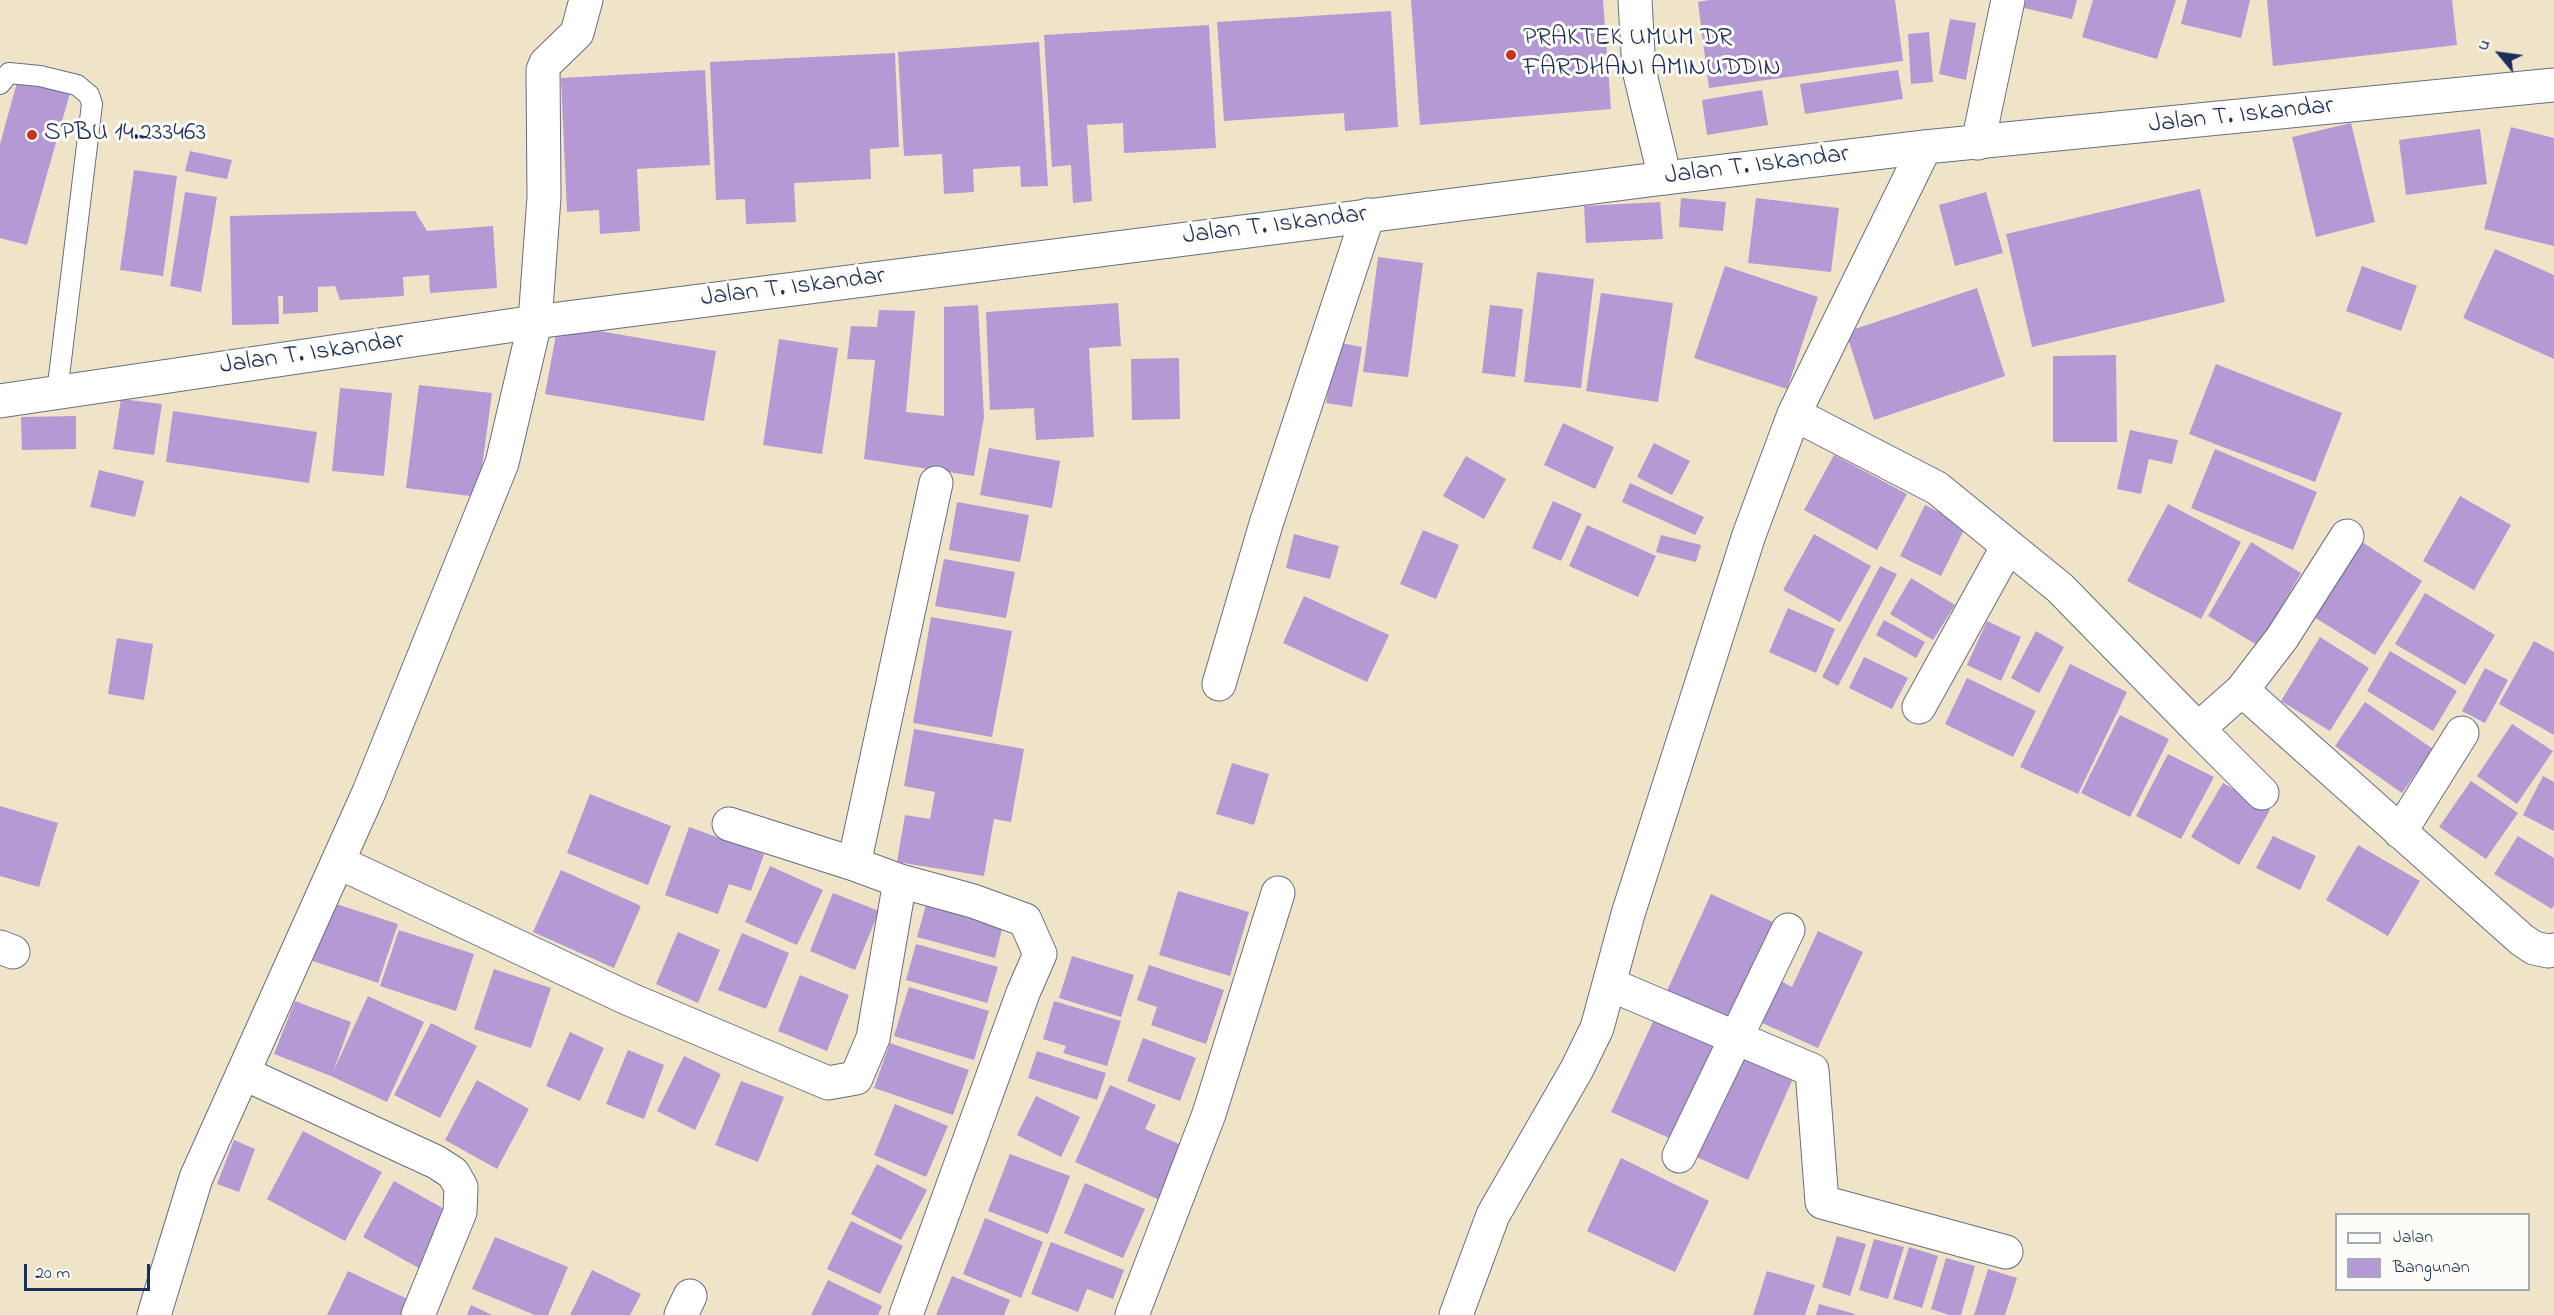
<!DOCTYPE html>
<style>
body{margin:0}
#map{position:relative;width:2554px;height:1315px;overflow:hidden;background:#efe4c8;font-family:"Indie Flower",sans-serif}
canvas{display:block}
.legend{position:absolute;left:2335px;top:1213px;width:195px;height:78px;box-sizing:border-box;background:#fdfcf7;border:2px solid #a3aaba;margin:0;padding:8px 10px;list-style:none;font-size:18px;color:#1b2f5e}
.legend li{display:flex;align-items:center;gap:12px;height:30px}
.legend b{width:30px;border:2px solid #a3aaba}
.north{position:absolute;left:2470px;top:24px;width:60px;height:60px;-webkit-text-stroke:4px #fdfcf7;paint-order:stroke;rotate:299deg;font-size:16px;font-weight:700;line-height:24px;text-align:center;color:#1b2f5e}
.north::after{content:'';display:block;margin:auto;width:21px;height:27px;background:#1b2f5e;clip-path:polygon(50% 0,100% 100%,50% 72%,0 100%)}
.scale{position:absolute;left:24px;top:1264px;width:126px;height:27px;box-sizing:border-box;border:3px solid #1b2f5e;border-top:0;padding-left:8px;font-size:18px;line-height:21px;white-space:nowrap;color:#1b2f5e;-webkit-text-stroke:4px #fdfcf7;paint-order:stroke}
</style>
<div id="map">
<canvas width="2554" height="1315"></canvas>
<ul class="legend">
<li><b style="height:8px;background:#fff"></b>Jalan</li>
<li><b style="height:16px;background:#b599d4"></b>Bangunan</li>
</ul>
<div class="north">U</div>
<div class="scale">20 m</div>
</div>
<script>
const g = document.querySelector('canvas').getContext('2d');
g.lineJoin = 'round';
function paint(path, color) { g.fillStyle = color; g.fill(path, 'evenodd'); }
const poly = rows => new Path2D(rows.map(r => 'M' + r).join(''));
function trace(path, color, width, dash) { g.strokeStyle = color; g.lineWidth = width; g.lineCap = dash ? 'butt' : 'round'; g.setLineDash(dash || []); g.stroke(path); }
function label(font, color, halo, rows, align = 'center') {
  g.font = font + ' "Indie Flower",sans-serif'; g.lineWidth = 6; g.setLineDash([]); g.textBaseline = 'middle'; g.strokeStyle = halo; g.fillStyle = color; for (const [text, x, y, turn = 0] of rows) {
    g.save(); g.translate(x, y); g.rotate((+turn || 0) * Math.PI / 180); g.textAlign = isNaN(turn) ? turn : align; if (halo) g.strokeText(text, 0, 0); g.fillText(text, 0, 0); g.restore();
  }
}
paint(poly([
 [1411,0,1603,0,1611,109,1420,125],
 [1709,0,1895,0,1903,61,1709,88,1698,2],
 [2026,0,2077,0,2072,19,2024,8],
 [2093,0,2176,0,2157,59,2082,37],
 [2187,0,2250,0,2241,38,2181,24],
 [2267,0,2452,0,2457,45,2273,66],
 [1391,11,1398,127,1345,131,1344,113,1224,121,1217,22],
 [1950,19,1976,23,1966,80,1939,74],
 [1209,25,1216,148,1124,153,1123,123,1087,125,1092,201,1073,203,1071,165,1052,167,1044,35],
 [1929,32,1933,82,1911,84,1908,34],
 [1039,42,1048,186,1021,187,1020,166,973,169,974,192,944,194,942,154,904,156,898,52],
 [895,53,899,147,870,149,871,179,794,183,796,222,746,224,745,199,716,200,710,62],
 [705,70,710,165,637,169,640,231,600,234,599,210,567,212,561,78],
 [1898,70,1903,99,1805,114,1800,84],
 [18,79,70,93,27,245,0,238,0,144],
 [1762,90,1768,125,1707,135,1702,100],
 [2351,123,2375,222,2316,237,2292,137],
 [2511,127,2554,138,2554,246,2484,229],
 [2480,129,2487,184,2406,195,2399,140],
 [190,151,232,160,227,179,185,171],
 [134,170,177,176,163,276,120,270],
 [2200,189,2225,302,2032,347,2006,234],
 [185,192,217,197,201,292,170,286],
 [1986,192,2003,253,1955,266,1939,205],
 [1681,198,1726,202,1723,231,1679,227],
 [1756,198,1839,208,1831,272,1748,263],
 [1660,202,1663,239,1586,243,1584,206],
 [415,211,427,231,493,226,497,288,430,293,429,275,403,277,404,296,340,300,335,286,318,287,318,312,283,314,283,296,278,296,279,324,232,325,230,216],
 [2495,249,2554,275,2554,359,2463,318],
 [1378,257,1423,263,1408,377,1363,372],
 [1725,266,1818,297,1787,389,1694,358],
 [2362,266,2417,286,2401,331,2346,311],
 [1537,272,1594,279,1581,388,1524,382],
 [1977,288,2005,376,1874,420,1846,332],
 [1601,293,1673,303,1658,402,1586,391],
 [1118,303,1121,346,1089,348,1094,437,1036,440,1034,408,990,410,986,312],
 [978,305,984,417,974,476,864,459,875,360,847,359,851,326,877,327,879,310,915,311,906,412,944,416,944,307],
 [1490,305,1523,309,1515,377,1482,373],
 [558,324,716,351,704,421,545,394],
 [779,339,838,348,822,454,763,445],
 [1336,342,1362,347,1352,407,1326,403],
 [2116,355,2117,442,2053,442,2053,356],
 [1179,358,1180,419,1132,420,1131,359],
 [2216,364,2342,413,2315,482,2189,434],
 [419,385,492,393,478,497,406,488],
 [340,388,392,393,384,476,332,471],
 [121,399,162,404,154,455,113,449],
 [173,411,317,432,309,483,166,462],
 [76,416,76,449,22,450,21,417],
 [1563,423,1614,447,1595,489,1544,465],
 [2130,430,2178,440,2172,464,2149,459,2141,494,2117,489],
 [1654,443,1690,461,1672,495,1637,477],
 [989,448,1060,461,1052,508,980,495],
 [2215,449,2317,492,2293,550,2191,508],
 [1834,455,1907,494,1877,550,1804,510],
 [1466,456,1506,479,1484,519,1443,496],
 [99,470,144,481,135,517,90,507],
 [1630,483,1704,517,1695,535,1622,502],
 [2460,496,2511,525,2474,590,2423,561],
 [1553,501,1582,514,1561,561,1532,548],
 [957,502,1029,515,1020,562,949,550],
 [2168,504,2241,542,2201,619,2127,581],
 [1925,505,1966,526,1941,576,1900,556],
 [1587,525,1656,556,1638,597,1569,566],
 [1423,530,1459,545,1436,599,1400,584],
 [1294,534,1339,546,1330,579,1286,568],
 [1814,534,1871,566,1840,622,1783,590],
 [1661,535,1701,545,1696,562,1656,552],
 [2251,542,2301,573,2259,646,2208,616],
 [2362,542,2422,581,2375,655,2314,617],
 [944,559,1015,572,1006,618,935,606],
 [1880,566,1897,574,1838,686,1822,677],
 [1911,578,1955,605,1933,640,1890,614],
 [2425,593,2495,635,2465,685,2395,644],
 [1304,596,1389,635,1367,682,1283,643],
 [1788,608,1835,629,1816,673,1769,652],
 [931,617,1012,631,992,737,913,723],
 [1884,620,1925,642,1916,658,1876,635],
 [1987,621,2021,637,2001,681,1967,665],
 [2036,631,2064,647,2039,693,2011,678],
 [2320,637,2369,668,2330,731,2281,701],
 [117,638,153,644,144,700,108,694],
 [2534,641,2554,652,2554,735,2499,704],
 [2390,651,2457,691,2433,731,2367,691],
 [1864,657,1908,678,1892,709,1849,688],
 [2070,664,2127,692,2078,794,2020,767],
 [2485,668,2508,680,2485,723,2462,711],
 [1967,678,2036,711,2013,757,1945,724],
 [2365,702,2433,749,2402,793,2335,746],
 [2120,715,2169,739,2130,817,2081,793],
 [2512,724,2553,751,2517,804,2477,776],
 [914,729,1024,749,1011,822,994,819,984,876,897,862,905,815,930,819,935,792,904,786],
 [2168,754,2214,777,2181,839,2136,816],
 [1232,763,1269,774,1254,825,1216,814],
 [2543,776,2554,782,2554,831,2523,815],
 [2471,781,2518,813,2486,859,2439,827],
 [2223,783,2270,810,2239,865,2191,837],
 [590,794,671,826,648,885,567,853],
 [0,806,58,823,39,887,0,876],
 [689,827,764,854,751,891,729,884,718,914,665,895],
 [2273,836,2316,856,2300,890,2256,868],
 [2518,836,2554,858,2554,905,2552,909,2494,874],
 [2358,845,2420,881,2388,936,2326,900],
 [770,866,823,890,797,945,745,922],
 [561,870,641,906,614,968,533,932],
 [1178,891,1249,912,1230,976,1159,955],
 [833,893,879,911,855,970,810,951],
 [1711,894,1775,923,1730,1022,1666,993],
 [330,902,398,924,378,983,310,960],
 [926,905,1003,925,995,958,917,937],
 [399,930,474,954,456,1011,380,986],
 [1818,931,1863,952,1818,1048,1760,1022,1779,980,1792,987],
 [678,932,720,950,698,1003,656,984],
 [742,933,789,953,766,1009,718,990],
 [916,944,998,967,987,1003,906,980],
 [1072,956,1134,975,1121,1017,1059,998],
 [1149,965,1224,990,1206,1044,1151,1025,1157,1007,1137,1000],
 [494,969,551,988,531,1048,474,1029],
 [800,975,849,995,827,1051,778,1031],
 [909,987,989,1011,974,1060,894,1036],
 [368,996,424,1022,387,1102,331,1076,274,1054,295,1001,351,1022,333,1072],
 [1054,1001,1121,1021,1107,1066,1063,1053,1066,1046,1043,1039],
 [1658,1011,1722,1041,1676,1141,1611,1112],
 [431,1023,477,1046,440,1118,394,1095],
 [570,1032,604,1048,580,1101,546,1086],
 [1143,1038,1196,1058,1180,1101,1127,1081],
 [890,1043,969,1070,953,1115,874,1088],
 [1739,1049,1795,1074,1748,1180,1692,1155],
 [628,1050,664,1065,644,1119,606,1104],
 [1037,1051,1106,1073,1097,1100,1028,1078],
 [684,1056,721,1074,695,1130,657,1111],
 [477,1080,529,1109,497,1169,445,1140],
 [741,1081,784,1097,758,1162,715,1145],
 [1110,1085,1156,1105,1145,1129,1186,1147,1162,1201,1075,1162],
 [1036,1096,1080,1117,1061,1157,1017,1135],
 [895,1104,948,1126,926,1177,874,1155],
 [303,1131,382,1172,345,1241,267,1199],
 [234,1140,255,1149,239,1192,217,1184],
 [1010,1154,1070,1176,1048,1234,988,1211],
 [1621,1158,1709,1201,1675,1272,1587,1231],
 [877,1164,927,1190,901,1240,851,1214],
 [394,1181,457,1216,426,1272,363,1237],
 [1085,1183,1145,1209,1123,1258,1064,1233],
 [985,1218,1043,1242,1021,1298,963,1274],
 [851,1221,903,1246,880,1294,827,1269],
 [1837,1236,1866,1244,1850,1296,1822,1287],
 [495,1237,568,1267,548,1315,535,1315,472,1289],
 [1874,1239,1904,1247,1888,1299,1859,1290],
 [1051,1242,1124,1270,1113,1299,1087,1289,1078,1312,1031,1294],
 [1909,1247,1938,1256,1922,1308,1893,1299],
 [1946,1258,1975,1266,1961,1315,1949,1315,1931,1309],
 [1988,1269,2017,1278,2005,1315,1974,1315],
 [592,1270,641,1294,630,1315,570,1315],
 [348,1271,416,1303,410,1315,327,1315],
 [1767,1271,1815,1285,1805,1315,1753,1315],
 [952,1276,1010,1300,1004,1315,936,1315],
 [828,1280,882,1306,878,1315,811,1315],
 [1819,1304,1855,1314,1855,1315,1816,1315],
 [471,1305,492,1315,467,1315]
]), '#b599d4');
const service = poly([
 [0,84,9,73,40,76,77,85,89,95,92,104,57,393]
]);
const minor = poly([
 [1635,0,1639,70,1665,178],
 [1978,143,2008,0],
 [1794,414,1937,488,2060,588,2198,729,2242,690,2522,940,2534,948,2548,951,2554,950],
 [1219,684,1266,524,1368,215],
 [2242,690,2282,638,2347,536],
 [1919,707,2008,546],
 [2198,729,2262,793],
 [729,824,854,864,900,881,973,901,1025,920,1040,954,1023,993,906,1315],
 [2400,832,2462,733],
 [338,862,629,999,828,1083,856,1078,873,1038,900,881],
 [854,864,936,483],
 [0,947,13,952],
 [1609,984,1812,1070,1822,1202,2006,1252],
 [243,1073,436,1162,453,1173,461,1187,460,1212,418,1315],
 [1679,1156,1788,930],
 [154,1315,196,1178,369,792,502,463,535,322,544,197,543,70,546,63,577,33,586,0],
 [681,1315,690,1296],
 [1132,1315,1209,1114,1278,893],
 [1456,1315,1493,1215,1577,1069,1597,1028,1628,914,1749,535,1794,414,1925,147]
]);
const tertiary = poly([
 [0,401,535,322,1665,178,1925,147,2554,85]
]);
trace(service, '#656e83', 22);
trace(minor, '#656e83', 35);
trace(tertiary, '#656e83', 35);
trace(service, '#fff', 20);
trace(minor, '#fff', 33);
trace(tertiary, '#fff', 33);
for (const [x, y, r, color] of [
 [1511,55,6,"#c8321e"],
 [32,135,6,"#c8321e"]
]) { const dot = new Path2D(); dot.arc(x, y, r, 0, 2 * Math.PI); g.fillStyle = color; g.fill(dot); trace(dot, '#fdfcf7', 2); }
label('26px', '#1b2f5e', '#fdfcf7', [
 ["PRAKTEK UMUM DR",1523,40],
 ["FARDHANI AMINUDDIN",1523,70],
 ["SPBU 14.233463",44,135]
], 'left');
label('26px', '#1b2f5e', '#fdfcf7', [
 ["Jalan T. Iskandar",2241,117,-6],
 ["Jalan T. Iskandar",1757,167,-7],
 ["Jalan T. Iskandar",1275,227,-7],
 ["Jalan T. Iskandar",793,289,-7],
 ["Jalan T. Iskandar",312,355,-8]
]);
</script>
